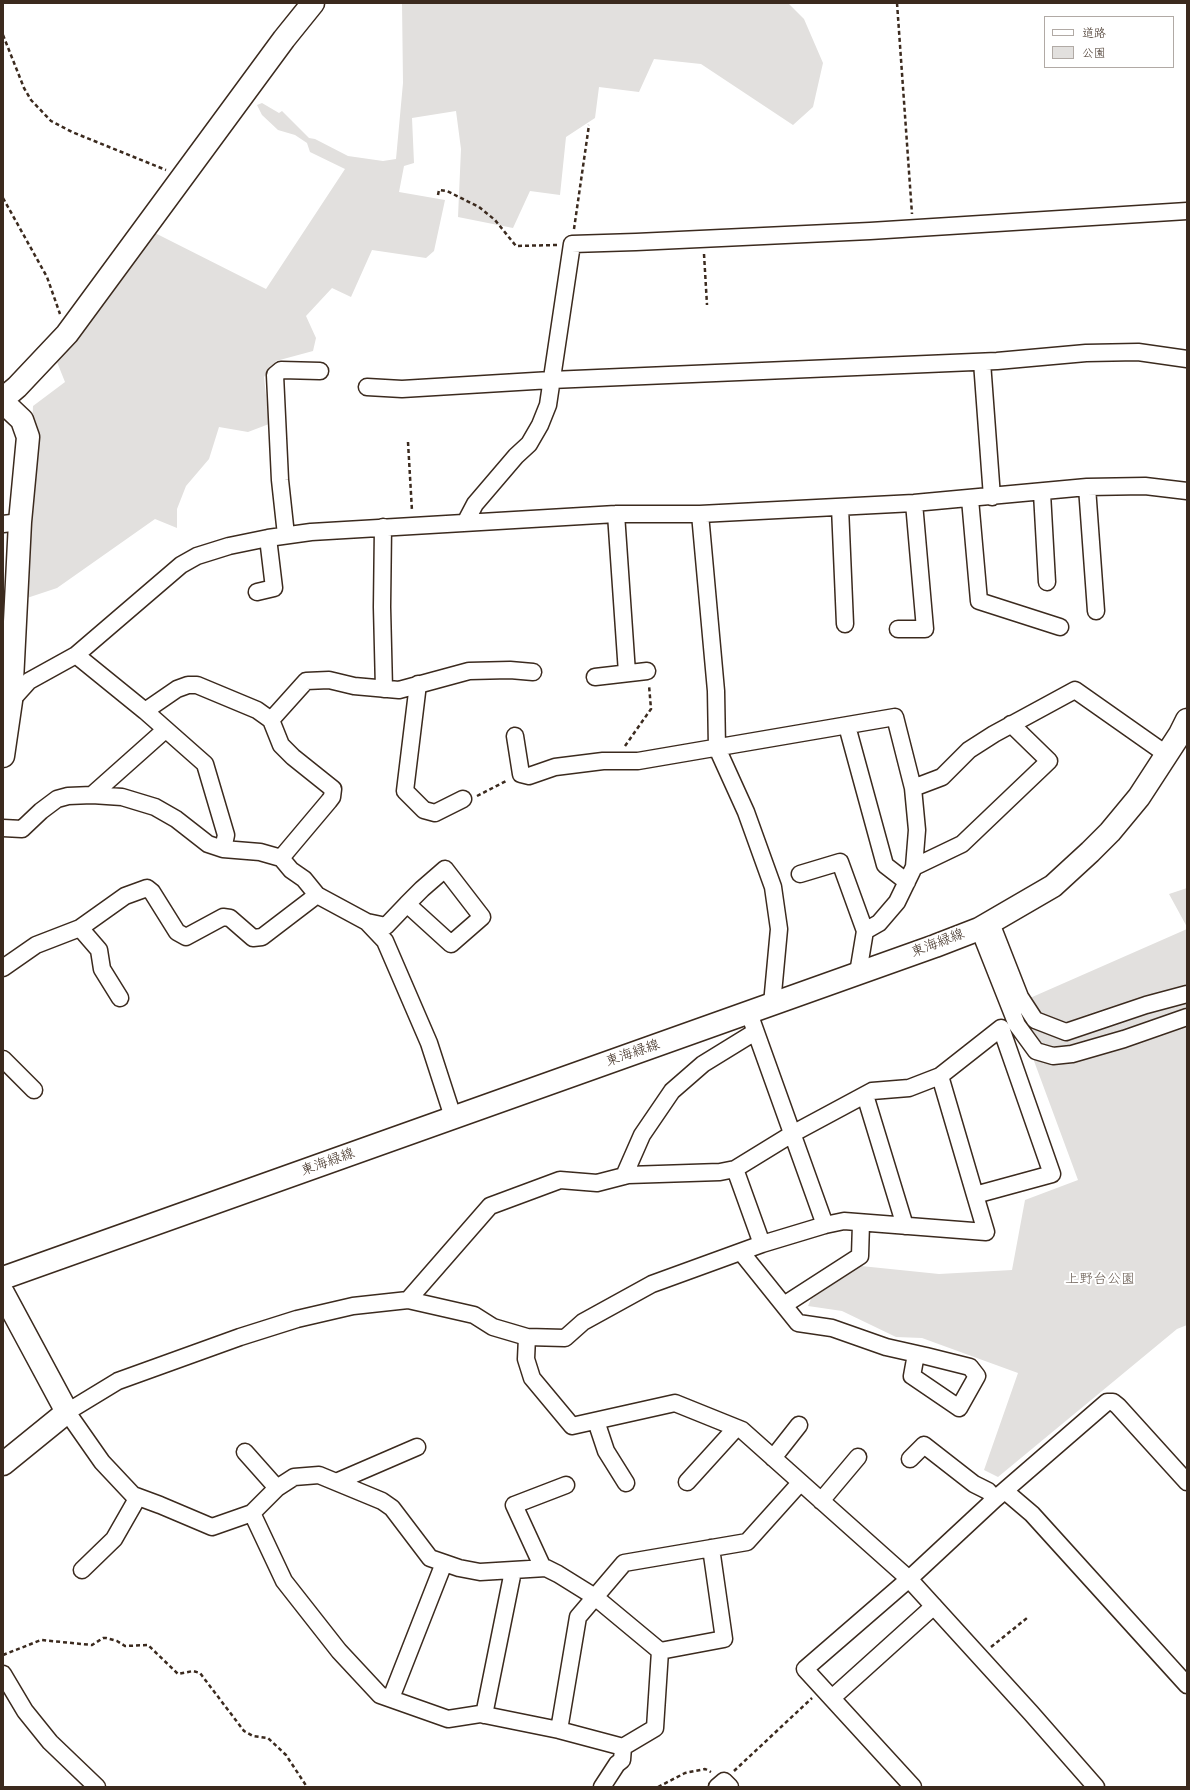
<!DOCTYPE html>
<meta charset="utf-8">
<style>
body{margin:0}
#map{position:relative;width:1190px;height:1790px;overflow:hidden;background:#fff;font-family:Mynerve,"Klee One",sans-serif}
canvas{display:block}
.frame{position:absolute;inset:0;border:4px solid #3b2a1e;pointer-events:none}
.legend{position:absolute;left:1044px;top:16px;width:130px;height:52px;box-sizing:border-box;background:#fff;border:1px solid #b1aaa5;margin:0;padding:5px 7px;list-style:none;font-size:12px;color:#3b2a1e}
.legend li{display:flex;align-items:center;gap:8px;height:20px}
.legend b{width:20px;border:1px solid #b1aaa5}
</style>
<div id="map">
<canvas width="1190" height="1790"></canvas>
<div class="frame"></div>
<ul class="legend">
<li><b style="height:5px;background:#fff"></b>道路</li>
<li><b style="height:11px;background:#e2e0de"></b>公園</li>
</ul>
</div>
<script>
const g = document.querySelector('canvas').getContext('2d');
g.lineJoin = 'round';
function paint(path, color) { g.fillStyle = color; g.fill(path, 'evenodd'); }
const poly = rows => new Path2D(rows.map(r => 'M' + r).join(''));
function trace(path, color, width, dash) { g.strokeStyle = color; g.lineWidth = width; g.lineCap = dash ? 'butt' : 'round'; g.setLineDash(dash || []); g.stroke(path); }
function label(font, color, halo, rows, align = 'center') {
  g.font = font + ' Mynerve,"Klee One",sans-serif'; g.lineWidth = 4; g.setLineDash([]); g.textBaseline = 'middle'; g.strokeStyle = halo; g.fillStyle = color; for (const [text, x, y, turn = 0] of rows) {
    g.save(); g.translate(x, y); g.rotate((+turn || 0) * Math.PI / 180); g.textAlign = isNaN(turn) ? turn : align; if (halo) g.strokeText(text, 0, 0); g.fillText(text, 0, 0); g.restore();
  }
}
paint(poly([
 [402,3,788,3,804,19,823,63,813,107,793,125,701,64,654,59,639,92,599,87,595,118,566,137,560,195,530,191,513,228,458,217,461,149,456,111,412,118,414,163,404,166,399,192,445,200,434,251,426,258,372,250,351,297,332,288,306,316,316,338,313,351,276,361,264,377,269,424,248,432,219,427,209,459,186,486,177,509,177,528,155,519,57,588,24,599,33,406,65,382,57,362,153,232,266,289,345,169,310,152,307,143,295,135,278,130,262,115,257,105,262,103,279,113,282,111,309,138,315,139,348,156,383,161,396,159,403,83],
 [1187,888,1187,927,1169,894],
 [1187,929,1187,1325,1177,1329,998,1477,984,1470,1018,1373,922,1338,896,1337,842,1311,808,1306,811,1299,861,1266,939,1274,1012,1270,1025,1200,1078,1180,1027,1042,1030,998]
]), '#e2e0de');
const street = poly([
 [982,362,992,497],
 [367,387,402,389,551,380,927,364,997,361,1086,353,1138,352,1187,359],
 [1087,487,1096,611],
 [1042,493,1047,582],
 [970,499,979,601,1060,627],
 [840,507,845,624],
 [616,514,627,673],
 [700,514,716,691,717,748,746,812,773,887,779,929,772,1004],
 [465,523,475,504,516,456,529,444,540,425,548,405,572,244,636,242,870,231,1187,211],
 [3,524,20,522],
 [383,527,382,607,384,689],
 [286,535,280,480,275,375,281,370,320,371],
 [257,592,274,588,268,538],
 [898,629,925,629,914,503],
 [76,655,145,711,205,764,226,835,223,849],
 [595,677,647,671],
 [418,684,405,791,424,810,435,813,463,799],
 [7,702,11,701,29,681,76,655,181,565,197,556,229,546,268,538,311,532,616,514,700,514,914,503,1087,487,1145,486,1187,491],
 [145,711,177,689,188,685,197,685,257,710,271,720,281,745,293,757,333,789,332,797,329,801,281,858],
 [271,720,306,681,329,680,354,686,399,690,469,671,510,670,533,672],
 [847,726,885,865,907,882],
 [515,736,521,774,529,776,555,767,603,761,638,761,895,717,913,788,917,830,914,867,897,902,879,923,865,931],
 [913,788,942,777,969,750,994,734,1075,690,1166,754],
 [92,795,165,730],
 [3,828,22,829,41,811,57,799,68,796,92,795,122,797,155,807,176,819,208,844,223,849,260,852,281,858,291,870,304,879,317,895,367,922,385,941,429,1043,453,1117],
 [914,867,962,844,1049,761,1011,724],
 [800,874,840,862,865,931,858,973],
 [367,922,386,926,407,904,422,889,445,869,482,917,451,944,407,904],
 [991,923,1020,997,1035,1020,1066,1032,1146,1005,1187,994],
 [80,928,99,950,102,969,120,998],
 [979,929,1017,1025,1036,1051,1053,1056,1072,1054,1124,1039,1187,1017],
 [3,968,36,945,80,928,125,896,147,888,152,892,177,932,186,937,223,917,230,918,253,938,262,937,317,895],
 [749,1013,825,1225],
 [3,1059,34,1090],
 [940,1076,975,1195],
 [865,1095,905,1226],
 [735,1169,762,1244],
 [624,1176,642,1135,672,1091,703,1064,755,1032],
 [741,1252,798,1323,832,1328,886,1347,926,1356,970,1367,977,1376,959,1408,912,1376,916,1354],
 [784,1305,860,1256,861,1223],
 [527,1337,526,1359,532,1378,572,1426,675,1403,742,1430,909,1579,1031,1713,1096,1787],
 [596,1421,606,1451,626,1483],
 [245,1452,277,1488],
 [773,1458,799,1425],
 [910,1459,924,1445,974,1484,988,1491,995,1499],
 [336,1482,417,1447],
 [687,1482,736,1428],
 [1005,1491,1032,1514,1187,1685],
 [821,1501,858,1457],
 [252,1513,284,1581,339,1651,380,1695,448,1719,480,1714,559,1730,623,1747,655,1728,660,1651,595,1597,558,1574,546,1568,480,1572,459,1568,430,1558,392,1508,382,1501,319,1475,294,1477,277,1488,252,1513,212,1527,160,1505,133,1495,102,1462,67,1412,118,1381,240,1337,297,1319,353,1306,408,1300,474,1315,493,1327,527,1337,565,1338,583,1322,652,1284,762,1244,825,1225,844,1221,986,1232,975,1195,1052,1174,1001,1028,940,1076,909,1088,872,1091,792,1134,735,1169,720,1172,628,1175,597,1183,560,1180,490,1206,408,1300],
 [543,1568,514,1505,566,1485],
 [82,1570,114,1539,138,1497],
 [660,1651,724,1639,711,1548],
 [3,1674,25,1711,50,1742,97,1787],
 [391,1698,444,1563],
 [832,1698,934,1606],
 [484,1715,513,1571],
 [559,1730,578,1617,624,1563,747,1542,800,1483],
 [602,1787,617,1764,622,1760,623,1747],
 [717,1787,724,1781,730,1787],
 [913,1787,805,1669,909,1579,995,1499,1107,1402,1113,1402,1118,1406,1187,1482]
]);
const secondary = poly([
 [3,399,17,387,67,334,284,39,313,3],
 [3,402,22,420,28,437,20,522,11,701,3,756],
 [3,1278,935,946,979,929,1053,886,1090,852,1110,832,1139,797,1180,734,1187,720],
 [3,1293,67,1412,3,1464]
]);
trace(street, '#3b2a1e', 19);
trace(secondary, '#3b2a1e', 25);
trace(poly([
 [897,3,912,214],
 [3,35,24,88,31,100,51,121,72,132,166,170],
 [438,195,439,190,447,191,479,207,495,220,516,246,557,245],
 [3,198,47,277,60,314],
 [574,229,589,125],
 [704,254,707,305],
 [408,442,412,511],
 [625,746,651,709,649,685],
 [477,796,508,780],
 [991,1647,1027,1618],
 [3,1655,41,1640,92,1645,103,1638,106,1638,117,1641,125,1646,148,1645,178,1674,193,1671,200,1673,244,1731,253,1736,268,1738,286,1755,307,1787],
 [734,1771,812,1698],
 [658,1787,685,1773,705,1769,711,1772]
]), '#3b2a1e', 2.5, [4, 3]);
trace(street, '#fff', 16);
trace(secondary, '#fff', 22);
label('14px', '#3b2a1e', '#fff', [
 ["東海緑線",938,944,-21],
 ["東海緑線",633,1054,-19],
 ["東海緑線",328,1163,-20]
]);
label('14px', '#65584e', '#fff', [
 ["上野台公園",1100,1280]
]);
</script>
